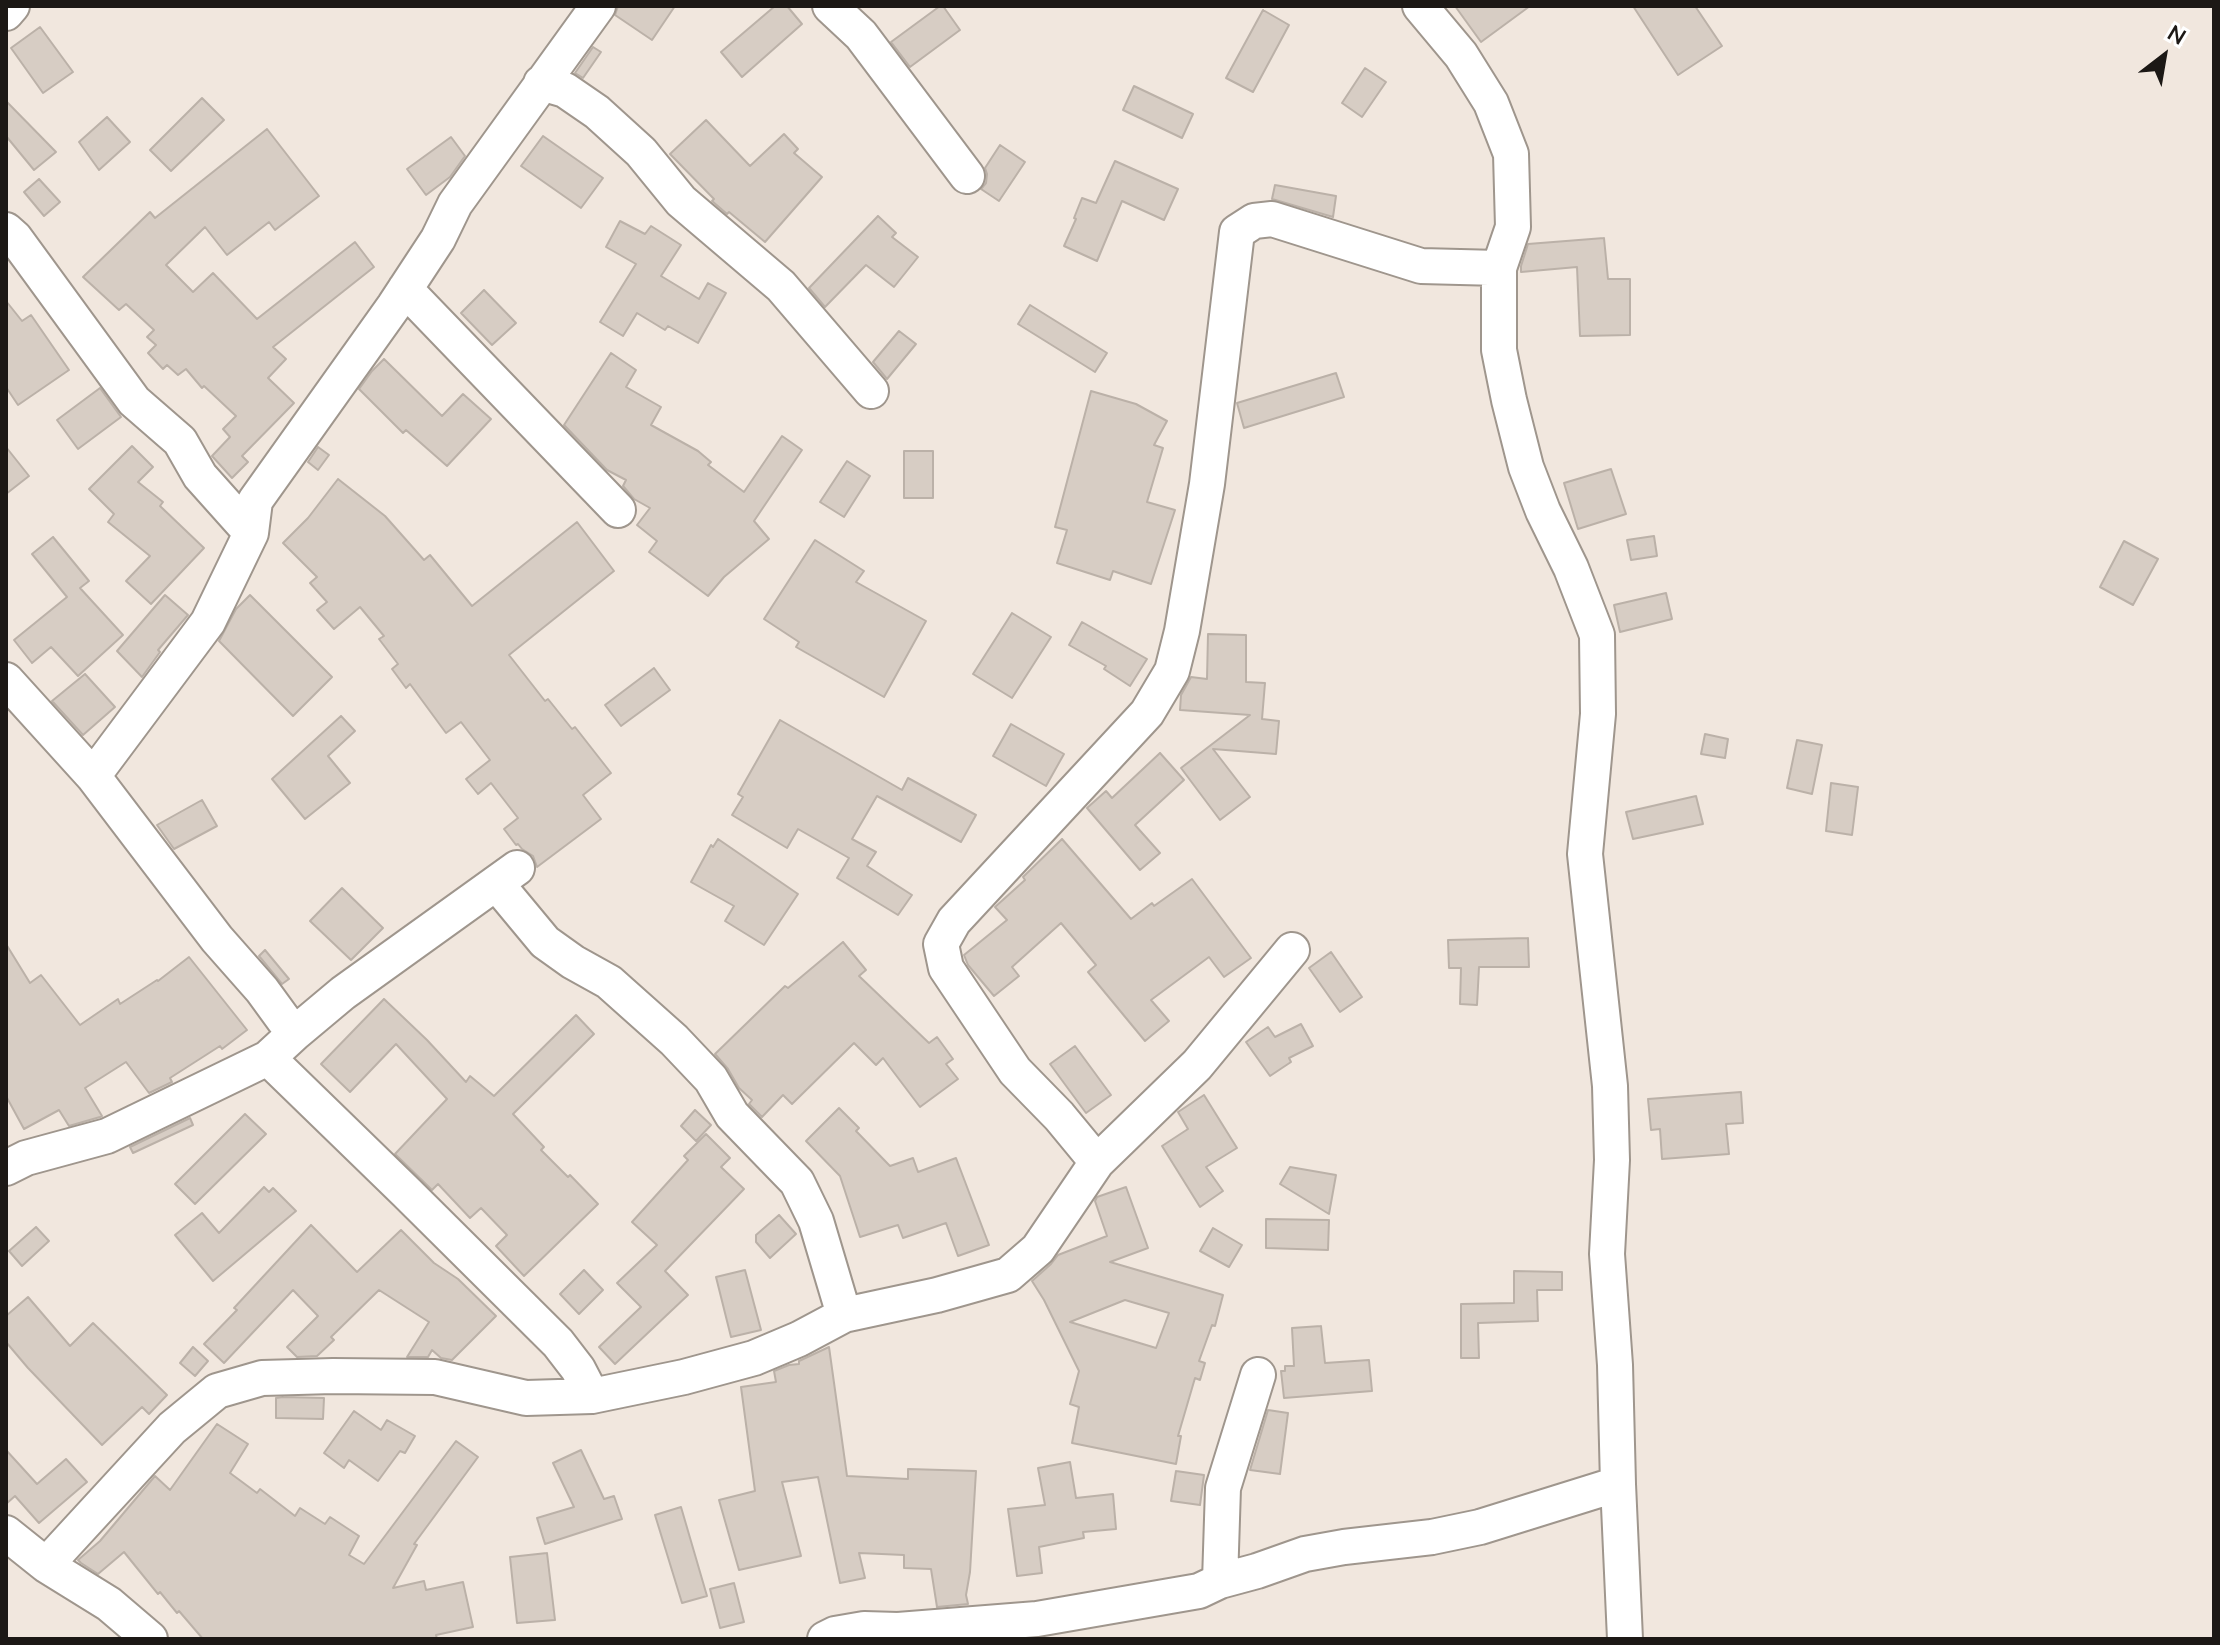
<!DOCTYPE html>
<style>
body{margin:0}
#map{position:relative;width:2220px;height:1645px;overflow:hidden;background:#f1e7de;font-family:"Nunito Sans",sans-serif}
canvas{display:block}
.frame{position:absolute;inset:0;border:8px solid #1c1815;pointer-events:none}
.north{position:absolute;left:2124px;top:16px;width:80px;height:80px;-webkit-text-stroke:6px #fff;paint-order:stroke;rotate:31deg;font-size:22px;font-weight:700;line-height:32px;text-align:center;color:#1c1815}
.north::after{content:'';display:block;margin:auto;width:28px;height:36px;background:#1c1815;clip-path:polygon(50% 0,100% 100%,50% 72%,0 100%)}
</style>
<div id="map">
<canvas width="2220" height="1645"></canvas>
<div class="frame"></div>
<div class="north">N</div>
</div>
<script>
const g = document.querySelector('canvas').getContext('2d');
g.lineJoin = 'round';
function paint(path, color) { g.fillStyle = color; g.fill(path, 'evenodd'); }
const poly = rows => new Path2D(rows.map(r => 'M' + r).join(''));
function trace(path, color, width, dash) { g.strokeStyle = color; g.lineWidth = width; g.lineCap = dash ? 'butt' : 'round'; g.setLineDash(dash || []); g.stroke(path); }
const building = poly([
 [618,6,675,6,652,40,615,15,618,6],
 [775,6,787,6,802,24,742,77,721,52,775,6],
 [940,6,943,6,960,30,910,67,891,42,940,6],
 [1455,6,1530,6,1481,42,1455,6],
 [1633,6,1695,6,1722,46,1678,75,1633,6],
 [1263,10,1289,25,1253,92,1226,78,1263,10],
 [40,27,73,72,43,93,11,48,40,27],
 [593,47,601,52,583,78,575,73,593,47],
 [1365,68,1386,82,1362,117,1342,103,1365,68],
 [1134,86,1193,114,1182,138,1123,110,1134,86],
 [202,98,224,120,171,171,150,150,202,98],
 [6,101,56,152,34,170,6,136,6,101],
 [107,117,130,142,99,170,79,142,107,117],
 [706,120,750,166,784,134,798,149,794,153,822,177,765,242,729,212,727,214,712,201,714,199,670,154,706,120],
 [267,129,319,196,275,230,269,222,227,255,205,227,166,265,193,292,213,273,257,319,355,242,374,267,273,347,286,359,268,378,294,403,242,456,248,462,232,478,212,456,230,437,223,429,236,416,204,386,202,388,186,369,178,375,167,365,163,369,148,353,156,345,147,337,154,330,126,304,119,310,83,277,150,212,155,218,267,129],
 [543,136,603,178,581,208,521,166,543,136],
 [451,137,465,156,450,177,426,195,407,169,451,137],
 [1000,145,1025,162,999,201,981,189,986,183,987,174,985,168,1000,145],
 [1115,161,1178,189,1164,220,1122,201,1097,261,1064,246,1076,219,1074,218,1082,198,1096,203,1115,161],
 [39,179,60,202,44,216,24,192,39,179],
 [1275,185,1336,196,1333,217,1272,199,1275,185],
 [878,216,896,233,892,237,918,257,894,287,866,265,825,307,809,288,878,216],
 [620,221,645,234,651,226,681,245,661,276,699,299,708,283,726,293,698,343,668,326,665,330,637,313,623,336,600,322,636,264,606,247,620,221],
 [1604,238,1608,279,1630,279,1630,335,1580,336,1577,267,1521,272,1521,266,1528,244,1604,238],
 [484,290,516,323,492,345,461,313,484,290],
 [6,301,22,321,31,315,69,370,18,405,6,387,6,301],
 [1030,305,1107,353,1095,372,1018,324,1030,305],
 [899,331,916,344,887,379,873,362,899,331],
 [611,353,636,370,626,387,661,407,651,425,698,451,711,462,708,465,744,492,782,436,802,450,754,521,769,539,724,577,708,596,649,552,657,541,637,525,650,508,634,499,623,486,626,480,607,470,564,425,611,353],
 [384,359,442,416,463,394,491,419,447,466,406,430,403,433,359,389,372,371,384,359],
 [1336,373,1344,397,1244,428,1237,403,1336,373],
 [100,388,121,417,78,449,57,420,100,388],
 [1091,391,1136,404,1167,421,1154,445,1163,448,1147,502,1175,510,1151,584,1113,571,1110,580,1057,563,1067,530,1055,527,1091,391],
 [132,446,153,467,138,482,163,502,160,506,204,548,151,604,126,581,150,556,108,522,114,514,89,489,132,446],
 [6,447,29,476,6,494,6,447],
 [318,447,329,455,318,470,308,462,318,447],
 [904,451,933,451,933,498,904,498,904,451],
 [847,461,870,476,844,517,820,502,847,461],
 [1611,469,1626,514,1578,529,1564,483,1611,469],
 [338,479,385,516,424,560,430,555,472,606,577,522,614,571,509,655,545,701,548,699,572,729,575,727,611,773,583,795,601,819,537,867,533,856,522,849,518,844,516,845,504,829,518,818,491,783,478,794,466,779,490,760,461,722,446,733,410,684,406,688,392,669,398,664,379,639,384,636,360,607,334,629,317,610,327,602,310,583,317,577,283,543,308,518,338,479],
 [1654,536,1657,556,1631,560,1627,540,1654,536],
 [53,537,89,581,80,588,123,635,78,676,51,647,32,663,14,640,67,597,32,554,53,537],
 [815,540,864,571,856,582,926,621,884,697,796,647,799,642,764,619,815,540],
 [2124,541,2158,559,2133,605,2100,587,2124,541],
 [1666,593,1672,619,1620,632,1614,605,1666,593],
 [165,595,188,615,158,650,160,652,142,677,117,651,165,595],
 [250,595,332,677,293,716,219,641,236,609,250,595],
 [1012,613,1051,637,1012,698,973,674,1012,613],
 [1082,622,1147,659,1130,686,1104,669,1106,666,1069,645,1082,622],
 [1208,634,1246,635,1246,682,1265,683,1262,719,1279,721,1276,754,1213,749,1250,797,1220,820,1181,768,1250,715,1180,710,1181,695,1191,677,1207,679,1208,634],
 [654,668,670,690,621,726,605,705,654,668],
 [85,674,115,707,83,735,52,701,85,674],
 [341,716,355,731,328,756,350,783,305,819,272,779,341,716],
 [780,720,902,790,908,778,976,815,961,842,877,796,852,839,876,852,867,866,912,895,898,915,837,878,849,858,798,829,787,848,732,815,743,797,738,794,780,720],
 [1011,724,1064,754,1046,786,993,756,1011,724],
 [1705,734,1728,739,1725,758,1701,754,1705,734],
 [1797,740,1822,745,1812,794,1787,788,1797,740],
 [1160,753,1184,780,1135,825,1160,853,1140,870,1087,808,1106,791,1112,798,1160,753],
 [1831,783,1858,787,1852,835,1826,831,1831,783],
 [1696,796,1703,824,1633,839,1626,812,1696,796],
 [202,800,217,826,174,849,157,825,202,800],
 [718,839,798,894,764,945,725,921,734,906,691,882,711,845,713,847,718,839],
 [1062,839,1131,919,1152,903,1154,906,1192,879,1251,958,1224,977,1209,957,1151,1000,1169,1021,1145,1041,1088,972,1096,965,1061,923,1012,967,1019,976,994,996,968,965,964,955,1007,920,995,907,1025,880,1023,877,1062,839],
 [342,888,383,928,351,960,310,921,342,888],
 [1528,938,1529,967,1479,967,1477,1005,1460,1004,1461,968,1449,968,1448,940,1528,938],
 [843,942,866,970,859,976,929,1043,937,1037,953,1059,946,1064,958,1079,920,1107,883,1058,876,1065,854,1043,792,1104,783,1095,762,1117,749,1104,752,1100,739,1088,728,1069,715,1054,785,986,788,988,843,942],
 [6,944,30,983,41,975,80,1025,118,999,120,1004,157,980,158,981,189,957,247,1030,222,1049,220,1046,170,1078,172,1082,149,1093,126,1062,85,1088,102,1116,100,1117,69,1126,59,1110,24,1129,6,1096,6,944],
 [265,950,289,979,282,984,259,956,265,950],
 [1331,952,1362,997,1340,1012,1309,968,1331,952],
 [384,999,427,1040,466,1082,470,1076,494,1096,576,1015,594,1034,513,1114,544,1147,541,1150,568,1177,570,1175,598,1204,524,1276,496,1246,507,1235,481,1208,470,1218,438,1184,432,1190,395,1154,447,1099,396,1044,350,1092,321,1064,384,999],
 [1301,1024,1313,1046,1289,1058,1291,1062,1270,1076,1246,1042,1268,1027,1275,1037,1301,1024],
 [1075,1046,1111,1095,1086,1113,1050,1064,1075,1046],
 [1741,1092,1743,1123,1726,1124,1729,1154,1662,1159,1660,1129,1651,1130,1648,1099,1741,1092],
 [1204,1095,1237,1148,1206,1167,1223,1191,1200,1207,1162,1146,1188,1129,1178,1112,1204,1095],
 [839,1108,859,1128,856,1131,890,1166,913,1158,918,1172,956,1158,989,1245,958,1256,946,1223,903,1238,898,1225,860,1237,840,1176,806,1141,839,1108],
 [695,1110,711,1125,696,1141,681,1126,695,1110],
 [245,1114,266,1134,195,1204,175,1184,245,1114],
 [190,1118,193,1125,133,1153,130,1147,190,1118],
 [706,1134,730,1158,721,1167,744,1189,665,1271,688,1295,615,1364,599,1347,641,1307,617,1283,657,1245,632,1222,688,1160,684,1156,706,1134],
 [1290,1167,1336,1175,1329,1214,1280,1184,1290,1167],
 [264,1187,269,1192,273,1188,296,1211,213,1281,175,1235,202,1213,219,1233,264,1187],
 [1126,1187,1148,1248,1110,1262,1223,1295,1215,1326,1212,1325,1199,1361,1205,1363,1200,1380,1195,1378,1178,1436,1181,1436,1176,1464,1072,1443,1079,1407,1070,1404,1079,1371,1044,1300,1032,1281,1051,1264,1058,1255,1107,1236,1095,1201,1097,1197,1126,1187],
 [1125,1300,1169,1313,1156,1348,1070,1322,1125,1300],
 [779,1215,796,1234,770,1258,756,1242,756,1235,779,1215],
 [1266,1219,1329,1220,1328,1250,1266,1248,1266,1219],
 [311,1225,357,1272,401,1230,434,1263,458,1279,496,1316,452,1360,441,1358,432,1350,428,1357,407,1357,429,1322,379,1290,331,1337,334,1340,317,1356,297,1357,287,1347,318,1316,293,1290,224,1363,204,1344,237,1310,234,1308,311,1225],
 [36,1227,49,1241,22,1266,9,1251,36,1227],
 [1213,1228,1242,1245,1229,1267,1200,1251,1213,1228],
 [584,1270,603,1290,579,1314,560,1294,584,1270],
 [745,1270,761,1330,731,1337,716,1277,745,1270],
 [1514,1271,1562,1272,1562,1290,1537,1290,1538,1321,1478,1323,1479,1358,1461,1358,1461,1304,1514,1303,1514,1271],
 [28,1297,70,1346,93,1323,167,1395,149,1414,142,1407,102,1445,28,1368,6,1342,6,1316,28,1297],
 [1321,1326,1325,1363,1369,1360,1372,1391,1284,1398,1281,1371,1285,1371,1285,1366,1294,1366,1292,1328,1321,1326],
 [193,1347,208,1361,195,1376,180,1363,193,1347],
 [829,1347,847,1476,908,1479,908,1469,976,1471,970,1572,966,1595,968,1604,937,1607,931,1569,904,1568,904,1555,859,1553,865,1578,840,1583,818,1477,782,1482,801,1556,739,1570,719,1500,755,1491,741,1387,776,1382,774,1371,789,1365,799,1364,799,1361,829,1347],
 [283,1397,324,1398,323,1419,276,1418,276,1398,283,1397],
 [1268,1410,1288,1413,1280,1474,1250,1470,1268,1410],
 [354,1411,381,1430,387,1420,415,1436,405,1453,400,1451,378,1481,349,1460,344,1468,324,1453,354,1411],
 [217,1424,248,1444,230,1473,257,1493,260,1489,295,1516,300,1508,325,1524,330,1517,359,1536,349,1555,364,1564,456,1441,478,1457,414,1544,417,1545,393,1588,424,1581,426,1590,463,1582,473,1627,436,1635,437,1639,203,1639,179,1611,177,1613,160,1592,158,1594,124,1552,98,1574,81,1563,78,1560,100,1541,155,1476,170,1490,217,1424],
 [6,1450,37,1484,66,1459,87,1482,39,1523,15,1496,6,1504,6,1450],
 [581,1450,604,1499,614,1496,622,1519,545,1544,537,1518,574,1507,553,1463,581,1450],
 [1070,1462,1076,1498,1113,1494,1116,1529,1083,1532,1084,1538,1039,1547,1042,1573,1017,1576,1008,1509,1045,1505,1038,1468,1070,1462],
 [1176,1471,1204,1475,1200,1505,1171,1501,1176,1471],
 [681,1507,707,1596,682,1603,655,1515,681,1507],
 [547,1553,555,1620,517,1623,510,1557,547,1553],
 [734,1583,744,1622,720,1628,710,1589,734,1583]
]);
paint(building, '#d7cdc4');
trace(building, '#bbb1a8', 2);
const minor = poly([
 [830,6,861,35,967,176],
 [6,13,12,6],
 [541,83,565,90,597,112,641,152,681,201,781,286,871,391],
 [6,230,15,238,134,401,180,441,200,476,251,533],
 [405,289,618,510],
 [6,680,93,776],
 [496,883,545,942,573,962,609,982,674,1040,711,1079,732,1115,797,1182,816,1221,844,1315],
 [294,1034,343,993,517,868],
 [268,1058,406,1192,558,1343,578,1369,592,1396],
 [1097,1162,1059,1116,1015,1071,946,968,941,944,954,921,1147,713,1172,671,1182,631,1207,484,1237,232,1254,221,1272,219,1421,266,1499,268],
 [6,1168,26,1158,107,1136,268,1058,294,1034,262,990,217,939,93,776,208,622,251,533,255,501,394,306,438,239,455,204,598,6],
 [1618,1484,1625,1639],
 [6,1533,46,1565,109,1604,150,1639],
 [46,1565,172,1428,217,1391,262,1378,333,1376,435,1377,526,1398,592,1396,684,1377,754,1358,799,1339,844,1315,937,1295,1008,1275,1038,1249,1097,1162,1197,1065,1292,950],
 [1220,1581,1223,1488,1258,1375],
 [825,1639,835,1634,864,1629,898,1630,1037,1619,1199,1591,1220,1581,1257,1571,1305,1554,1344,1547,1432,1537,1480,1527,1618,1484,1615,1365,1607,1254,1612,1160,1610,1086,1585,854,1598,714,1597,635,1571,568,1543,511,1526,467,1509,400,1499,350,1499,268,1513,227,1511,154,1491,103,1461,55,1420,6]
]);
trace(minor, '#9f968d', 38);
trace(minor, '#fff', 34);
</script>
